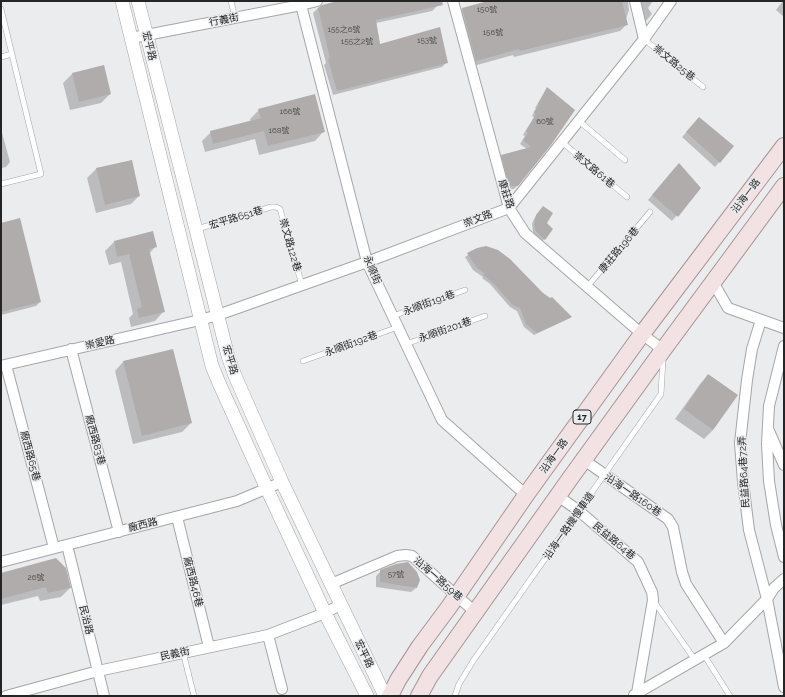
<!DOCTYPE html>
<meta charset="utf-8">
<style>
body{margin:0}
#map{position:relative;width:785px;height:697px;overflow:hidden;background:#ebecee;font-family:Raleway,sans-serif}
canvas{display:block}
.frame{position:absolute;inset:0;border:2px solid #252526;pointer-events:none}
</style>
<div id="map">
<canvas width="785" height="697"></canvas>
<div class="frame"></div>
</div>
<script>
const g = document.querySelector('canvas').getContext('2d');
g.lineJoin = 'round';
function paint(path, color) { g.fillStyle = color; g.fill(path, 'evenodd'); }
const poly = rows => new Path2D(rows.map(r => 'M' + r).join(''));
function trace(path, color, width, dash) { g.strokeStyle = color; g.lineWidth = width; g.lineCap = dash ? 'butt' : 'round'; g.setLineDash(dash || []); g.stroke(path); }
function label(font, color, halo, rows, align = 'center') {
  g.font = font + ' Raleway,"Noto Sans TC",sans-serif'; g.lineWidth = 3; g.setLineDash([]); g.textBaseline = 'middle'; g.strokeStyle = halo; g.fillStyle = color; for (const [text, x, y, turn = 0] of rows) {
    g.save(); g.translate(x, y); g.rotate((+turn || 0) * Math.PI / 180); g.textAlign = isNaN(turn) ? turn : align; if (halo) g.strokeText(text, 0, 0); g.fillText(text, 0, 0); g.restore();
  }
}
paint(poly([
 [342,1,435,1,437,6,432,11,376,23,380,45,447,62,442,67,333,95,324,65,326,63,313,13,318,8],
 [491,1,653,1,648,8,652,14,645,22,630,1,628,1,629,10,626,19,627,24,620,31,514,57,513,55,470,67,456,16,462,9],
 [783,1,784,1,784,17,776,10],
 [103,66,110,94,101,103,70,110,63,83,72,74],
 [547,88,573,110,517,186,514,189,509,189,499,159,502,156,527,149,520,144,525,136,523,135,534,117,532,116,536,108,535,108],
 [259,110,323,132,315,141,259,155,255,139,205,152,202,141,211,132,251,122,250,119],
 [695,123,732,147,715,167,682,137],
 [1,129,10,162,6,167,1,168],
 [131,161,139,196,131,204,96,213,87,178,96,169],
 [675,168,700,188,672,221,648,200],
 [541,209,545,223,551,229,542,242,533,232,532,224,534,219],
 [1,224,40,302,36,306,1,315],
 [114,242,156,246,149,254,163,312,155,321,131,327,129,318,133,314,121,262,109,265,105,251],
 [477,249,543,294,571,317,568,319,534,335,524,327,517,311,510,307,490,284,482,278,483,277,473,270,465,257],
 [123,362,191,423,182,432,133,444,115,371],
 [708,375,737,395,713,430,704,439,675,419,700,384],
 [381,571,416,588,411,592,376,587,376,576],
 [1,574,70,588,61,597,40,601,38,596,1,605]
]), '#0003');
paint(poly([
 [338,1,442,1,443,5,376,20,380,44,440,27,448,63,337,91,328,59,330,58,318,8,322,5],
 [488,1,622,1,628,25,520,51,519,49,476,61,462,8],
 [104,65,111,94,79,102,72,73],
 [547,87,575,110,551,145,518,186,512,186,509,185,501,155,531,147,523,140,528,133,526,131,536,114,534,112,539,105,538,104],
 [315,94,325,132,268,146,264,131,213,144,210,131,261,118,258,109],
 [699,117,734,146,720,163,686,132],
 [132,160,140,196,105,205,96,168],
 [679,163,701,188,678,217,652,195],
 [543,206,553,213,547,223,553,229,545,240,535,230,534,224,536,215],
 [20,218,41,302,1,312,1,223],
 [153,231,157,247,149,249,165,312,139,318,137,309,142,307,129,254,117,257,114,241],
 [486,246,498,250,510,259,543,293,550,298,552,297,572,317,537,333,526,324,520,308,513,305,492,282,483,275,485,274,476,267,467,253,477,248],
 [173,349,192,423,142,436,123,361],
 [708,374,738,395,713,430,684,409],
 [56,558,66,568,71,588,48,593,46,587,1,599,1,573],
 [408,562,417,572,420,580,417,588,380,582,380,570,396,564]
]), '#afacab');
const service = poly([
 [231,1,235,18],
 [1,9,41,174,1,184],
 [644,39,703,87],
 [1,57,12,54],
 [579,121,625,160],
 [562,142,627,197],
 [197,229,271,207,276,207,280,209,302,285],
 [587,287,650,212],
 [393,316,465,290],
 [406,344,485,316],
 [303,361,398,327],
 [653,600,695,660],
 [183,652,194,696],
 [704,655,730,696],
 [455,696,459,684,473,661,661,394,663,359]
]);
const minor = poly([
 [300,1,367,262,442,420,526,495],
 [453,1,509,208,525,233,642,334,663,350],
 [635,1,644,39],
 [131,38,301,5,317,1],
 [713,282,728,308,784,328],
 [761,320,752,349,747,380,740,443,743,482,749,530,767,599,784,687],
 [784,346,769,406,767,444,769,481,776,525,784,557],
 [71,349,119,532],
 [6,365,54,548],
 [1,366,200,320,218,315,367,262,509,208,644,39,671,1],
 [769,431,784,465],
 [584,460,668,519,673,527,682,572,686,584,724,643],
 [558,496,579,511,638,562,652,592,653,600,637,693,639,696],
 [177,517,209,647],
 [67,545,104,696],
 [1,562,237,501,282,482],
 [331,584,397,556,406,555,412,556,475,612],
 [268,635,282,689],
 [634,695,724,643,767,599,774,588,784,579],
 [6,696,98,671,268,635,325,613,340,605]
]);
const tertiary = poly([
 [122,1,212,366,219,383,267,489,325,613,367,696],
 [138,1,228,356,235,376,282,482,385,696]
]);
const primary = poly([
 [390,696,398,680,420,646,449,607,526,495,642,334,784,146],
 [419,696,430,676,569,480,663,350,784,186]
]);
trace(service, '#a5a6a8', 6);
trace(minor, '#a5a6a8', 12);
trace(tertiary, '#a5a6a8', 14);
trace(primary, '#a69395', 18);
trace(service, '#fff', 5);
trace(minor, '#fff', 10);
trace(tertiary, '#fff', 13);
trace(primary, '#f3e2e3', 16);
label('8px', '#484747', null, [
 ["150號",487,10],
 ["155之6號",344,30],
 ["156號",493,33],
 ["153號",427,41],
 ["155之2號",357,42],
 ["166號",290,112],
 ["60號",545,122],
 ["168號",279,131],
 ["57號",396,575],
 ["26號",36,578]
]);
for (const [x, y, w] of [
 [582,417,18]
]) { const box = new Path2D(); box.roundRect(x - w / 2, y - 7, w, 14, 3); g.fillStyle = '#ebecee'; g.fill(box); trace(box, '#252526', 1); }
label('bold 9px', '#252526', null, [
 ["17",582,417]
]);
label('10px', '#252526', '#ebecee', [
 ["行義街",224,20,-11],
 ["宏平路",149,46,76],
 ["崇文路25巷",674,63,39],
 ["崇文路61巷",594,170,40],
 ["康莊路",506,194,72],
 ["沿海一路",746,196,-53],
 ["宏平路651巷",236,218,-17],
 ["崇文路",478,219,-21],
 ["崇文路122巷",290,245,74],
 ["康莊路196巷",619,250,-50],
 ["永順街",372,270,67],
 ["永順街191巷",429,303,-20],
 ["永順街201巷",445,330,-19],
 ["崇愛路",100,343,-13],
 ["永順街192巷",351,344,-20],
 ["宏平路",230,360,73],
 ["廠西路83巷",95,440,75],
 ["廠西路65巷",30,456,75],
 ["沿海一路",554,456,-54],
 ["民益路64巷72弄",744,472,-93],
 ["沿海一路160巷",633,495,35],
 ["廠西路",143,525,-14],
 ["沿海一路機慢車道",569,526,-55],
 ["民益路64巷",614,541,40],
 ["沿海一路59巷",438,579,41],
 ["廠西路46巷",193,582,76],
 ["民治路",86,620,76],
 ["民義街",175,654,-12],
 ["宏平路",364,654,64]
]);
</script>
